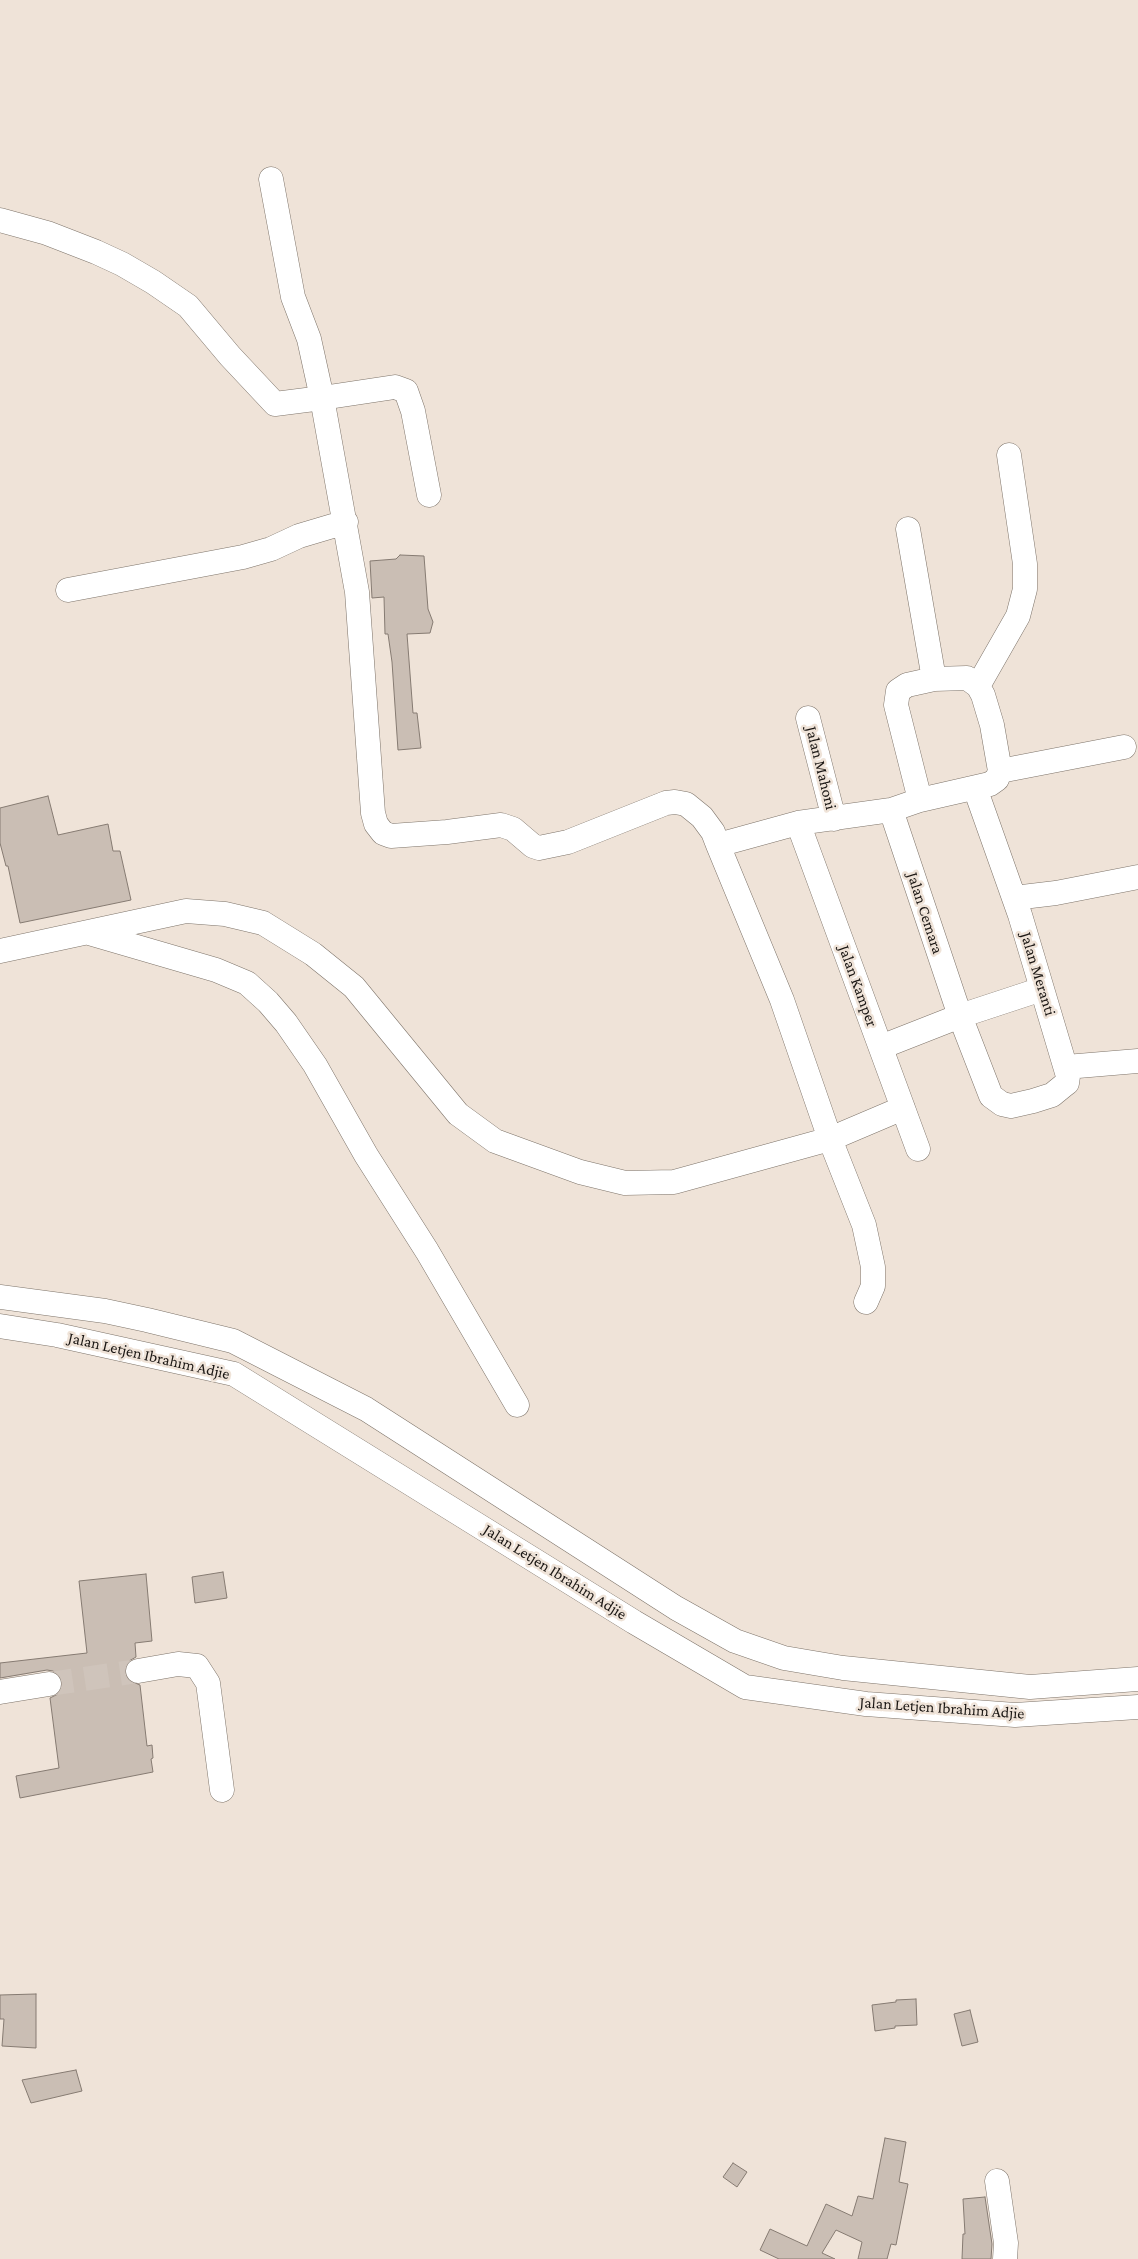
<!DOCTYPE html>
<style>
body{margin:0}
canvas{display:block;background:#efe3d8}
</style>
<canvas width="1138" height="2259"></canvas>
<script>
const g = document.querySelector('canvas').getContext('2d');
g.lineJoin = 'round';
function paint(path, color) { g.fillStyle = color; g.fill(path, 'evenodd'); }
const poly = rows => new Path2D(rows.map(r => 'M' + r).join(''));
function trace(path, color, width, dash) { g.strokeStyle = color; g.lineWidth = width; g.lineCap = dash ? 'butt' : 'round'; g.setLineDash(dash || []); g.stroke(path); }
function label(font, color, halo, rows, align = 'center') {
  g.font = font + ' "Crimson Pro",serif'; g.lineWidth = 5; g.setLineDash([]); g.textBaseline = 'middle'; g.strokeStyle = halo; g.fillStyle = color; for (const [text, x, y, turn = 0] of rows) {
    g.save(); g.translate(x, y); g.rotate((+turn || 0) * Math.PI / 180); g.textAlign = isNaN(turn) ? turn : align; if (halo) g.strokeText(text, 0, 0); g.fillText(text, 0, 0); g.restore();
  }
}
const building = poly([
 [400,555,424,556,428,609,433,622,430,633,407,634,413,713,417,713,421,748,398,750,392,662,388,634,385,634,384,597,372,598,370,561,396,559,400,555],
 [48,796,58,835,108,824,113,851,120,851,131,900,20,923,8,866,6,866,0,843,0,808,48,796],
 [223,1572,227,1598,195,1603,192,1577,223,1572],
 [146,1574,152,1641,135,1643,136,1657,129,1661,125,1667,124,1673,128,1680,140,1685,147,1746,152,1745,153,1758,151,1759,153,1772,20,1798,16,1776,59,1768,50,1698,58,1694,62,1688,63,1682,59,1675,53,1671,47,1670,0,1678,0,1663,87,1653,79,1581,146,1574],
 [36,1994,36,2048,2,2046,4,2019,0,2019,0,1995,36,1994],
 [916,1999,917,2025,895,2026,895,2028,875,2031,872,2005,896,2002,896,2000,916,1999],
 [970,2010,978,2042,962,2046,954,2014,970,2010],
 [76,2070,82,2091,31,2103,22,2080,76,2070],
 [885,2138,906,2142,899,2182,908,2184,896,2245,891,2244,887,2259,858,2259,862,2242,836,2230,822,2253,835,2259,779,2259,760,2250,770,2229,807,2246,826,2204,852,2216,858,2196,873,2199,885,2138],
 [733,2163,747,2172,737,2187,723,2177,733,2163],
 [985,2197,992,2244,991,2259,962,2259,963,2234,965,2234,963,2199,985,2197]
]);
paint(building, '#cabeb4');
trace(building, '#867b72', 1);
trace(poly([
 [49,1684,138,1671]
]), '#cfc4bb', 24, [24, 12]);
const minor = poly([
 [271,179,293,297,309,339,322,398,395,387,406,391,413,411,429,495],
 [0,220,47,233,96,252,122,264,153,282,188,306,230,356,275,404,322,398,357,592,373,813,376,824,383,833,391,836,447,832,501,825,513,829,533,846,539,848,568,842,666,803,675,802,686,804,702,817,713,832,718,845],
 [908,529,934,679],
 [68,590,243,557,271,549,299,536,346,522],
 [978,686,1018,616,1025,589,1025,564,1009,455],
 [808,718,834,819],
 [1000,771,1124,747],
 [891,810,960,1016,991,1096,1002,1104,1011,1106,1033,1101,1052,1095,1063,1086,1067,1083,1068,1076,1020,915,975,788],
 [798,823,918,1149],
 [1014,898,1056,893,1138,877],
 [89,933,216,970,247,983,268,1002,286,1023,315,1065,366,1155,427,1251,517,1405],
 [0,951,186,911,225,914,263,923,313,954,354,987,458,1114,495,1141,580,1172,625,1183,674,1182,830,1139,782,1000,718,845,798,823,891,810,920,800,990,784,997,779,1000,771,992,725,983,695,978,686,967,678,934,679,907,685,898,691,896,705,920,800],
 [881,1047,960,1016,1042,989],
 [1066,1067,1138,1061],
 [0,1297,105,1311,147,1320,233,1341,366,1409,676,1608,735,1641,784,1658,843,1668,1030,1687,1138,1679],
 [866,1302,873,1286,873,1267,864,1225,830,1139,903,1108],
 [0,1326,57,1335,234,1374,634,1622,745,1687,866,1704,1015,1715,1138,1707],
 [138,1671,178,1664,197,1666,208,1683,222,1790],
 [0,1692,49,1684],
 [997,2181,1006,2243,1005,2259]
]);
trace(minor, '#7e746a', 25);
trace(minor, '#fff', 24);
label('16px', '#1b1714', '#efe3d8', [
 ["Jalan Mahoni",821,768,76],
 ["Jalan Cemara",925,913,72],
 ["Jalan Meranti",1038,974,73],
 ["Jalan Kamper",858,986,70],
 ["Jalan Letjen Ibrahim Adjie",149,1356,13],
 ["Jalan Letjen Ibrahim Adjie",555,1572,32],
 ["Jalan Letjen Ibrahim Adjie",942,1708,4]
]);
</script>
